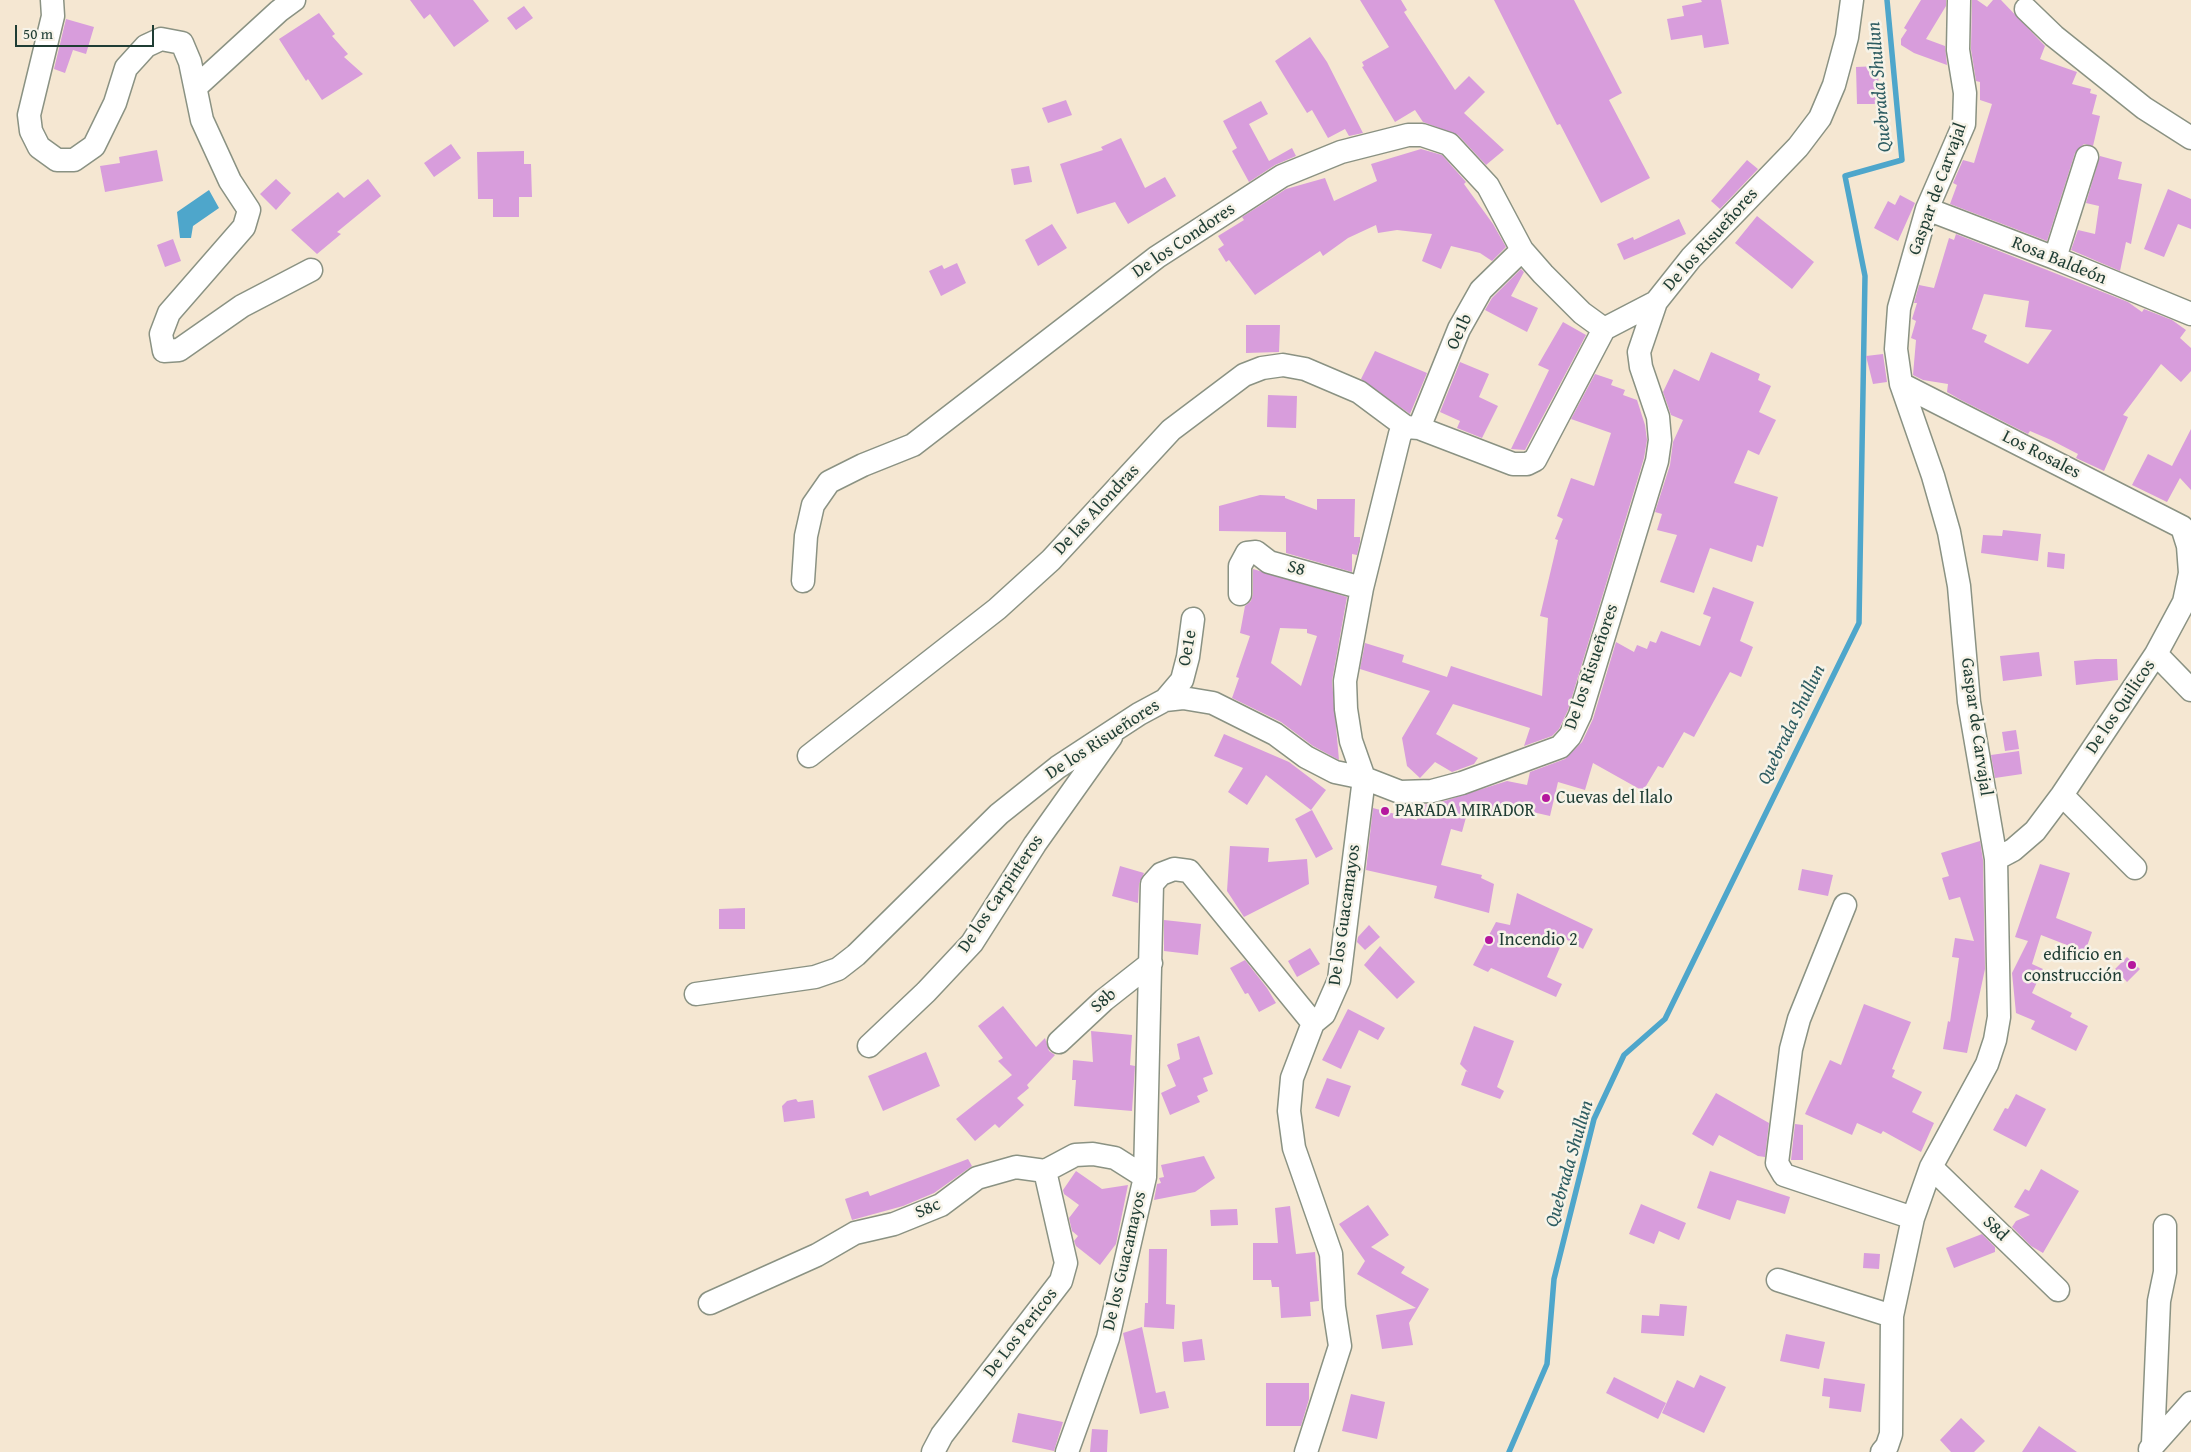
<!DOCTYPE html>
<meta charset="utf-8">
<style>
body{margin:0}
#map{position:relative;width:2191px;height:1452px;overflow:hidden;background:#f5e7d2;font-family:"Gentium Book Plus",serif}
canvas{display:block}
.scale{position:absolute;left:15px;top:25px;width:139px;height:22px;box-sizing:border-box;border:2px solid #1f3d34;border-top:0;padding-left:6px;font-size:15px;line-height:18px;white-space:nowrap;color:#1f3d34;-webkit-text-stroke:4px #f7f3e8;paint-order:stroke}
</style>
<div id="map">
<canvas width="2191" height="1452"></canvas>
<div class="scale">50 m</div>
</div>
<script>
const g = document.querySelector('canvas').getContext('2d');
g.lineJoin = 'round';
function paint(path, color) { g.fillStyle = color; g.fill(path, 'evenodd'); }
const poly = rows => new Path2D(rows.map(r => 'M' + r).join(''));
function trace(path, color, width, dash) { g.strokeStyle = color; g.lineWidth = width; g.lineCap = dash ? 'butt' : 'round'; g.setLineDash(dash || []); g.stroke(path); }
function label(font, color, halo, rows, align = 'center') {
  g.font = font + ' "Gentium Book Plus",serif'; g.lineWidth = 5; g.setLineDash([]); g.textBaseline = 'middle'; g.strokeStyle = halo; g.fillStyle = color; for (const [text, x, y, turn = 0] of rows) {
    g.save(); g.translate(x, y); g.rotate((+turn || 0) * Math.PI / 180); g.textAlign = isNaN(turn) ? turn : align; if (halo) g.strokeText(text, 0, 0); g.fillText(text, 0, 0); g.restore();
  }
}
paint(poly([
 [209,190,219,208,193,226,191,238,180,238,177,212]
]), '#4ea6cb');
trace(poly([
 [1509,1452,1547,1364,1554,1279,1594,1119,1624,1055,1665,1019,1859,623,1865,276,1845,176,1902,160,1887,0]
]), '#4ea6cb', 5.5);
paint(poly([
 [410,0,473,0,489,21,454,47,430,14,424,19],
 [1360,0,1401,0,1407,10,1404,12,1455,90,1469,76,1485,92,1464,113,1504,150,1486,165,1458,135,1423,122,1415,110,1395,122,1362,67,1364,66,1362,62,1389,47],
 [1494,0,1574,0,1622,93,1609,100,1650,178,1601,203,1560,124,1557,125],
 [1701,0,1721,0,1729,44,1704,48,1702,35,1671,40,1667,19,1684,16,1682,6,1702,2],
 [1921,0,1946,0,1946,6,1926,39,1945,46,1947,65,1914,53,1901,45,1901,39,1907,30,1904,28],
 [1972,0,1977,0,1987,7,1993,0,2001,0,2045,46,2040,59,2077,72,2072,84,2091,89,2090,93,2097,95,2092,114,2100,116,2093,146,2084,144,2075,153,2047,241,1950,204,1957,185,1953,183,1963,160,1974,163,1992,104,1980,100,1980,82,1976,81,1971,49],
 [524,6,533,18,516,30,507,18],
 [319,13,335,34,332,36,348,54,344,57,363,74,322,100,308,79,306,81,279,39],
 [66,19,94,27,86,54,73,50,65,73,54,69],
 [1310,37,1327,62,1363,133,1349,136,1345,129,1328,138,1312,110,1307,113,1275,61],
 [1878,66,1879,104,1857,104,1856,67],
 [1066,100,1072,115,1048,123,1042,108],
 [1261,101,1268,114,1249,124,1269,161,1292,148,1296,156,1275,165,1249,182,1232,151,1237,148,1223,121],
 [1121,138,1145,188,1165,177,1176,196,1128,224,1115,202,1077,214,1060,164,1103,150,1101,147],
 [451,144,461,158,434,177,424,163],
 [1421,149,1442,155,1466,182,1464,184,1493,224,1506,247,1492,261,1480,253,1451,246,1441,269,1422,261,1432,234,1397,230,1378,233,1376,225,1348,238,1323,256,1320,251,1255,295,1229,260,1226,262,1218,249,1224,245,1218,236,1244,220,1242,217,1286,189,1325,178,1334,201,1377,181,1371,164],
 [157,150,163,181,105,192,100,166,120,163,119,157],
 [524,151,524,164,531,164,532,197,519,197,519,217,493,217,493,199,478,199,477,152],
 [2100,156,2122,162,2118,179,2142,184,2131,244,2126,242,2120,271,2071,250,2078,230,2095,234,2099,206,2086,203],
 [1747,160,1758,169,1720,209,1711,201],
 [1029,166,1032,182,1014,185,1011,169],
 [276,179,291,193,276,210,260,194],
 [368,179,381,196,337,232,341,234,317,254,291,230,338,192,344,198],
 [2168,189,2191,199,2191,229,2178,224,2164,257,2144,249],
 [1900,195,1915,203,1898,241,1874,228,1888,201,1895,205],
 [1757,216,1814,262,1792,289,1735,243],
 [1679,219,1686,234,1624,260,1617,244,1633,237,1634,240],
 [1052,224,1067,248,1038,266,1025,240],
 [1956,234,2128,302,2142,312,2144,309,2172,320,2186,330,2180,338,2191,348,2191,371,2181,382,2161,364,2123,415,2128,417,2104,471,2076,458,2078,454,2051,440,2030,431,2028,434,1961,400,1947,392,1948,384,1923,380,1913,375,1916,340,1911,338,1916,321,1912,319,1917,303,1914,303,1919,285,1934,288,1949,238,1954,240],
 [1984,294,2029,301,2025,327,2052,330,2028,364,1984,342,1987,335,1972,329],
 [173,239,181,261,165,267,157,245],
 [957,263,966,283,941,296,929,271,942,265,944,269],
 [1521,269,1524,272,1511,296,1538,308,1527,332,1485,310,1492,298],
 [1563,322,1586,335,1525,450,1511,449,1549,370,1538,365],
 [1246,325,1280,325,1279,352,1246,353],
 [1375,351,1427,373,1410,414,1361,379],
 [1711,352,1760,374,1758,380,1771,386,1759,412,1776,420,1759,455,1748,450,1734,483,1778,497,1763,547,1757,545,1752,562,1710,548,1694,593,1660,582,1677,535,1657,530,1662,514,1655,512,1670,465,1673,442,1683,420,1671,415,1663,392,1674,369,1699,381],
 [1883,354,1887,382,1873,384,1866,356],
 [1460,362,1489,374,1479,397,1498,406,1482,438,1457,428,1460,421,1440,412],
 [1595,374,1613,380,1611,385,1625,390,1623,395,1637,400,1645,425,1647,440,1644,458,1568,710,1559,729,1552,736,1524,746,1530,728,1453,704,1436,734,1478,758,1474,764,1452,772,1435,762,1420,778,1407,766,1402,738,1430,691,1360,669,1365,643,1404,655,1402,662,1447,677,1451,666,1542,696,1548,618,1540,616,1558,540,1555,539,1563,519,1557,516,1571,478,1594,486,1611,433,1571,419],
 [1268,395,1297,396,1296,428,1267,427],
 [2191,429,2191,490,2180,478,2167,502,2132,485,2148,454,2172,466],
 [1260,495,1285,496,1285,498,1317,510,1317,499,1355,499,1354,537,1360,537,1360,542,1357,555,1352,554,1352,572,1286,553,1286,532,1219,531,1219,506],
 [2003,530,2041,534,2038,561,1981,553,1983,535,2002,536],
 [2048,552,2065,554,2064,569,2047,567],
 [1253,569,1347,597,1332,681,1339,760,1313,746,1281,722,1232,698,1239,678,1236,677,1250,636,1240,633,1245,606,1251,601,1253,594],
 [1280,628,1307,629,1307,633,1317,636,1301,686,1271,663],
 [1713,587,1754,602,1740,641,1753,647,1741,677,1730,672,1694,737,1684,732,1663,768,1658,766,1643,791,1593,763,1585,790,1558,782,1550,816,1506,806,1505,816,1468,810,1462,832,1451,829,1441,865,1482,875,1481,878,1494,884,1489,913,1434,898,1437,886,1366,870,1373,808,1417,820,1414,805,1435,804,1507,781,1527,785,1530,772,1565,759,1582,742,1593,719,1616,642,1634,652,1637,645,1647,649,1650,641,1656,643,1661,631,1700,646,1711,617,1703,614],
 [2039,652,2042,676,2003,681,2000,656],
 [2096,659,2117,659,2118,680,2076,685,2074,661],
 [2016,730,2019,749,2005,751,2002,732],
 [1224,734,1289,762,1326,790,1311,810,1266,775,1247,805,1228,792,1243,768,1214,756],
 [2019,751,2022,774,1995,778,1991,755],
 [1312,810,1333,849,1316,858,1295,819],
 [1980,841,1983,860,1985,969,1967,1053,1943,1049,1948,1021,1950,1022,1959,958,1952,957,1955,938,1974,941,1960,897,1949,900,1942,878,1949,876,1941,853],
 [1230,846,1269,848,1268,862,1307,859,1309,884,1244,917,1227,891],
 [2040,864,2070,873,2056,918,2092,932,2085,952,2041,935,2032,964,2043,969,2032,993,2072,1013,2070,1017,2088,1026,2076,1051,2031,1029,2035,1021,2016,1013,2012,973,2028,941,2015,937],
 [1120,866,1144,873,1139,884,1138,903,1112,896],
 [1802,869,1833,875,1828,896,1798,890],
 [1517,893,1593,929,1583,949,1564,938,1547,977,1562,984,1556,997,1491,968,1488,972,1473,965,1496,922,1510,925],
 [745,908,745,929,719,929,719,909],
 [1164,920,1201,924,1198,955,1164,951],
 [1369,925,1380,937,1365,950,1357,942,1358,937],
 [1380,946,1415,982,1397,999,1364,965],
 [1310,948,1320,964,1297,977,1288,961],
 [2127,957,2140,969,2127,982,2115,969],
 [1245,960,1267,988,1276,1003,1259,1012,1248,993,1245,994,1230,968],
 [1864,1004,1911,1022,1892,1069,1895,1070,1892,1077,1922,1092,1912,1112,1934,1123,1921,1152,1883,1131,1881,1134,1857,1123,1852,1135,1805,1114,1830,1060,1841,1065],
 [1003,1006,1036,1047,1045,1038,1049,1051,1055,1055,1027,1085,1029,1088,1017,1098,1024,1105,999,1128,995,1124,975,1141,956,1119,1012,1075,998,1061,1003,1058,978,1026],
 [1348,1009,1385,1028,1378,1040,1359,1030,1341,1069,1322,1060],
 [1474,1026,1514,1041,1497,1087,1504,1091,1500,1099,1461,1085,1466,1071,1468,1072,1460,1064],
 [1091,1031,1132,1035,1130,1065,1135,1066,1132,1111,1074,1106,1076,1080,1072,1080,1073,1060,1093,1062],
 [1199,1036,1213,1074,1203,1078,1208,1091,1197,1096,1200,1102,1170,1115,1161,1093,1176,1086,1167,1065,1180,1059,1177,1044],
 [926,1052,940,1086,883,1111,868,1076],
 [1327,1078,1351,1086,1339,1117,1315,1108],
 [1716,1093,1769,1123,1765,1157,1758,1156,1719,1135,1713,1146,1692,1134],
 [2016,1094,2046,1109,2026,1147,1993,1130,2005,1108,2008,1109],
 [796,1099,798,1102,813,1100,815,1118,784,1122,782,1106,787,1101],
 [1795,1124,1803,1125,1803,1160,1791,1160],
 [1204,1156,1215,1178,1195,1192,1154,1200,1157,1184,1161,1183,1159,1178,1164,1177,1161,1165],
 [968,1159,972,1166,934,1193,903,1206,852,1220,845,1199,868,1191,870,1196],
 [2041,1169,2079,1191,2043,1253,2031,1246,2012,1227,2016,1221,2030,1215,2014,1207,2025,1189,2029,1191],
 [1076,1171,1102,1189,1128,1185,1116,1244,1100,1265,1076,1246,1074,1241,1078,1236,1072,1231,1069,1218,1079,1205,1064,1194,1063,1190],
 [1710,1171,1790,1197,1785,1214,1737,1200,1730,1220,1697,1208],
 [1641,1204,1686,1223,1679,1240,1659,1231,1654,1244,1629,1234],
 [1368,1205,1389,1235,1371,1247,1405,1267,1401,1273,1429,1289,1409,1323,1413,1345,1382,1349,1376,1315,1416,1308,1357,1274,1365,1261,1339,1224],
 [1290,1206,1296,1254,1315,1252,1319,1301,1310,1302,1311,1316,1281,1318,1279,1287,1272,1287,1271,1280,1253,1280,1253,1243,1278,1243,1275,1208],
 [1237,1209,1238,1225,1211,1226,1210,1210],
 [1982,1234,1995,1247,1995,1252,1954,1268,1946,1248],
 [1149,1249,1167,1249,1166,1304,1175,1305,1174,1329,1144,1327,1145,1303,1148,1303],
 [1864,1253,1880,1254,1879,1269,1863,1268],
 [1660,1304,1687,1306,1684,1336,1641,1333,1642,1315,1659,1316],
 [1142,1327,1156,1393,1165,1391,1169,1408,1140,1414,1123,1333],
 [1786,1334,1825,1342,1819,1369,1780,1361],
 [1202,1339,1205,1360,1184,1362,1182,1342],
 [1700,1375,1726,1387,1704,1433,1662,1413,1677,1380,1694,1388],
 [1614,1377,1666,1403,1658,1419,1606,1393],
 [1824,1378,1865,1384,1861,1412,1829,1408,1830,1397,1822,1396],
 [1266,1383,1309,1383,1309,1399,1301,1426,1266,1426],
 [1351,1394,1385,1402,1377,1439,1342,1431],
 [1018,1413,1063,1422,1054,1451,1012,1442],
 [1961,1418,1985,1441,1974,1452,1951,1452,1940,1440],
 [2039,1426,2077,1452,2022,1452],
 [1092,1429,1108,1430,1107,1452,1090,1452]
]), '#d89ddc');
const minor = poly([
 [52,0,53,16,29,115,31,131,39,147,57,160,74,160,94,146,115,103,126,68,146,46,161,39,182,43,190,62,202,120,230,181,249,210,244,227,169,313,161,334,164,351,179,350,242,306,311,270],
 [2026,9,2054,36,2144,108,2191,138],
 [196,87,279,11,294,0],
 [1927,209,2055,258,2191,314],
 [2055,258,2087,157],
 [1901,384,2182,527],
 [1419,428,1459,329,1481,290,1522,250],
 [803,581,806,536,813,505,829,482,863,465,913,445,1157,257,1282,176,1341,152,1408,135,1422,135,1449,144,1488,186,1522,250,1543,274,1582,313,1604,329],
 [1240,594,1240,566,1247,553,1256,552,1269,562,1362,588],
 [2156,654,2191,690],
 [1165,700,1182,680,1188,657,1193,619],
 [809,756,997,609,1051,560,1171,430,1244,375,1262,368,1283,365,1305,369,1359,392,1406,427],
 [2062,795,2135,868],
 [1996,859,2013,850,2035,831,2062,795,2156,654,2184,602,2190,573,2188,546,2182,527],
 [1845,905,1799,1019,1791,1049,1777,1163,1784,1175,1913,1218],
 [696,994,815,977,838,969,856,955,999,814,1058,767,1139,714,1165,700,1183,698,1213,703,1275,734,1306,757,1335,772,1364,778,1400,792,1432,791,1462,783,1560,747,1570,736,1580,715,1657,461,1660,440,1658,417,1641,367,1639,352,1656,302,1691,258,1798,147,1820,118,1834,85,1847,37,1852,0],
 [1059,1042,1104,1000,1151,963],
 [869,1046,926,992,972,943,1035,844,1111,737],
 [1931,1167,2058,1290],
 [1778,1280,1892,1316],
 [710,1303,817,1255,855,1233,894,1224,941,1205,977,1178,1016,1167,1045,1171,1075,1155,1093,1154,1115,1158,1145,1177],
 [2153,1443,2159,1301,2165,1272,2165,1226],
 [2150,1449,2191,1403],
 [933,1452,942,1435,1061,1281,1066,1263,1045,1171],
 [1067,1452,1108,1338,1145,1177,1152,884,1161,874,1174,869,1189,871,1313,1023,1324,1014,1339,980,1364,778,1351,741,1346,709,1345,681,1362,588,1400,434,1406,427,1419,428,1513,464,1527,464,1535,460,1604,329,1656,302],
 [1306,1452,1340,1346,1334,1307,1331,1254,1294,1148,1289,1111,1292,1078,1313,1023],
 [1882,1452,1887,1446,1891,1434,1892,1316,1913,1218,1931,1167,1987,1064,1995,1040,1999,1017,1996,859,1969,702,1959,586,1949,532,1933,476,1901,384,1896,349,1899,308,1927,209,1964,124,1965,93,1958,50,1959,0]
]);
trace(minor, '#8a9283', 25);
trace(minor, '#fff', 22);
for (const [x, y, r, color] of [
 [1546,798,5,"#b5179e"],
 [1385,811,5,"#b5179e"],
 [1489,940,5,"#b5179e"],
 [2132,965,5,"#b5179e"]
]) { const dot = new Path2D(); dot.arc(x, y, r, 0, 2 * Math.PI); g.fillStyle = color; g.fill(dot); trace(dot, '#f7f3e8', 2); }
label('18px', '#1f3d34', '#f7f3e8', [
 ["Gaspar de Carvajal",1938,189,-70],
 ["De los Risueñores",1711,240,-48],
 ["De los Condores",1184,241,-34],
 ["Rosa Baldeón",2059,261,22],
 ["Oe1b",1460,332,-65],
 ["Los Rosales",2041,455,27],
 ["De las Alondras",1097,510,-47],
 ["S8",1296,569,15],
 ["Oe1e",1188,648,-80],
 ["De los Risueñores",1592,667,-71],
 ["De los Quilicos",2121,707,-56],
 ["Gaspar de Carvajal",1976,727,82],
 ["De los Risueñores",1103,740,-33],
 ["De los Carpinteros",1001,894,-56],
 ["De los Guacamayos",1345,915,-82],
 ["S8b",1104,1001,-41],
 ["S8c",928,1209,-24],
 ["S8d",1995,1229,44],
 ["De los Guacamayos",1125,1261,-77],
 ["De Los Pericos",1021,1333,-52]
]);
label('18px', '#1f3d34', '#f7f3e8', [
 ["Cuevas del Ilalo",1556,798],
 ["PARADA MIRADOR",1395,811],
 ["Incendio 2",1499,940],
 ["edificio en",2122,955,"right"],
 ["construcción",2122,976,"right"]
], 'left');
label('italic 19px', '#2d5c61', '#f7f3e8', [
 ["Quebrada Shullun",1880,87,-95],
 ["Quebrada Shullun",1792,725,-64],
 ["Quebrada Shullun",1570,1164,-74]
]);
</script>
